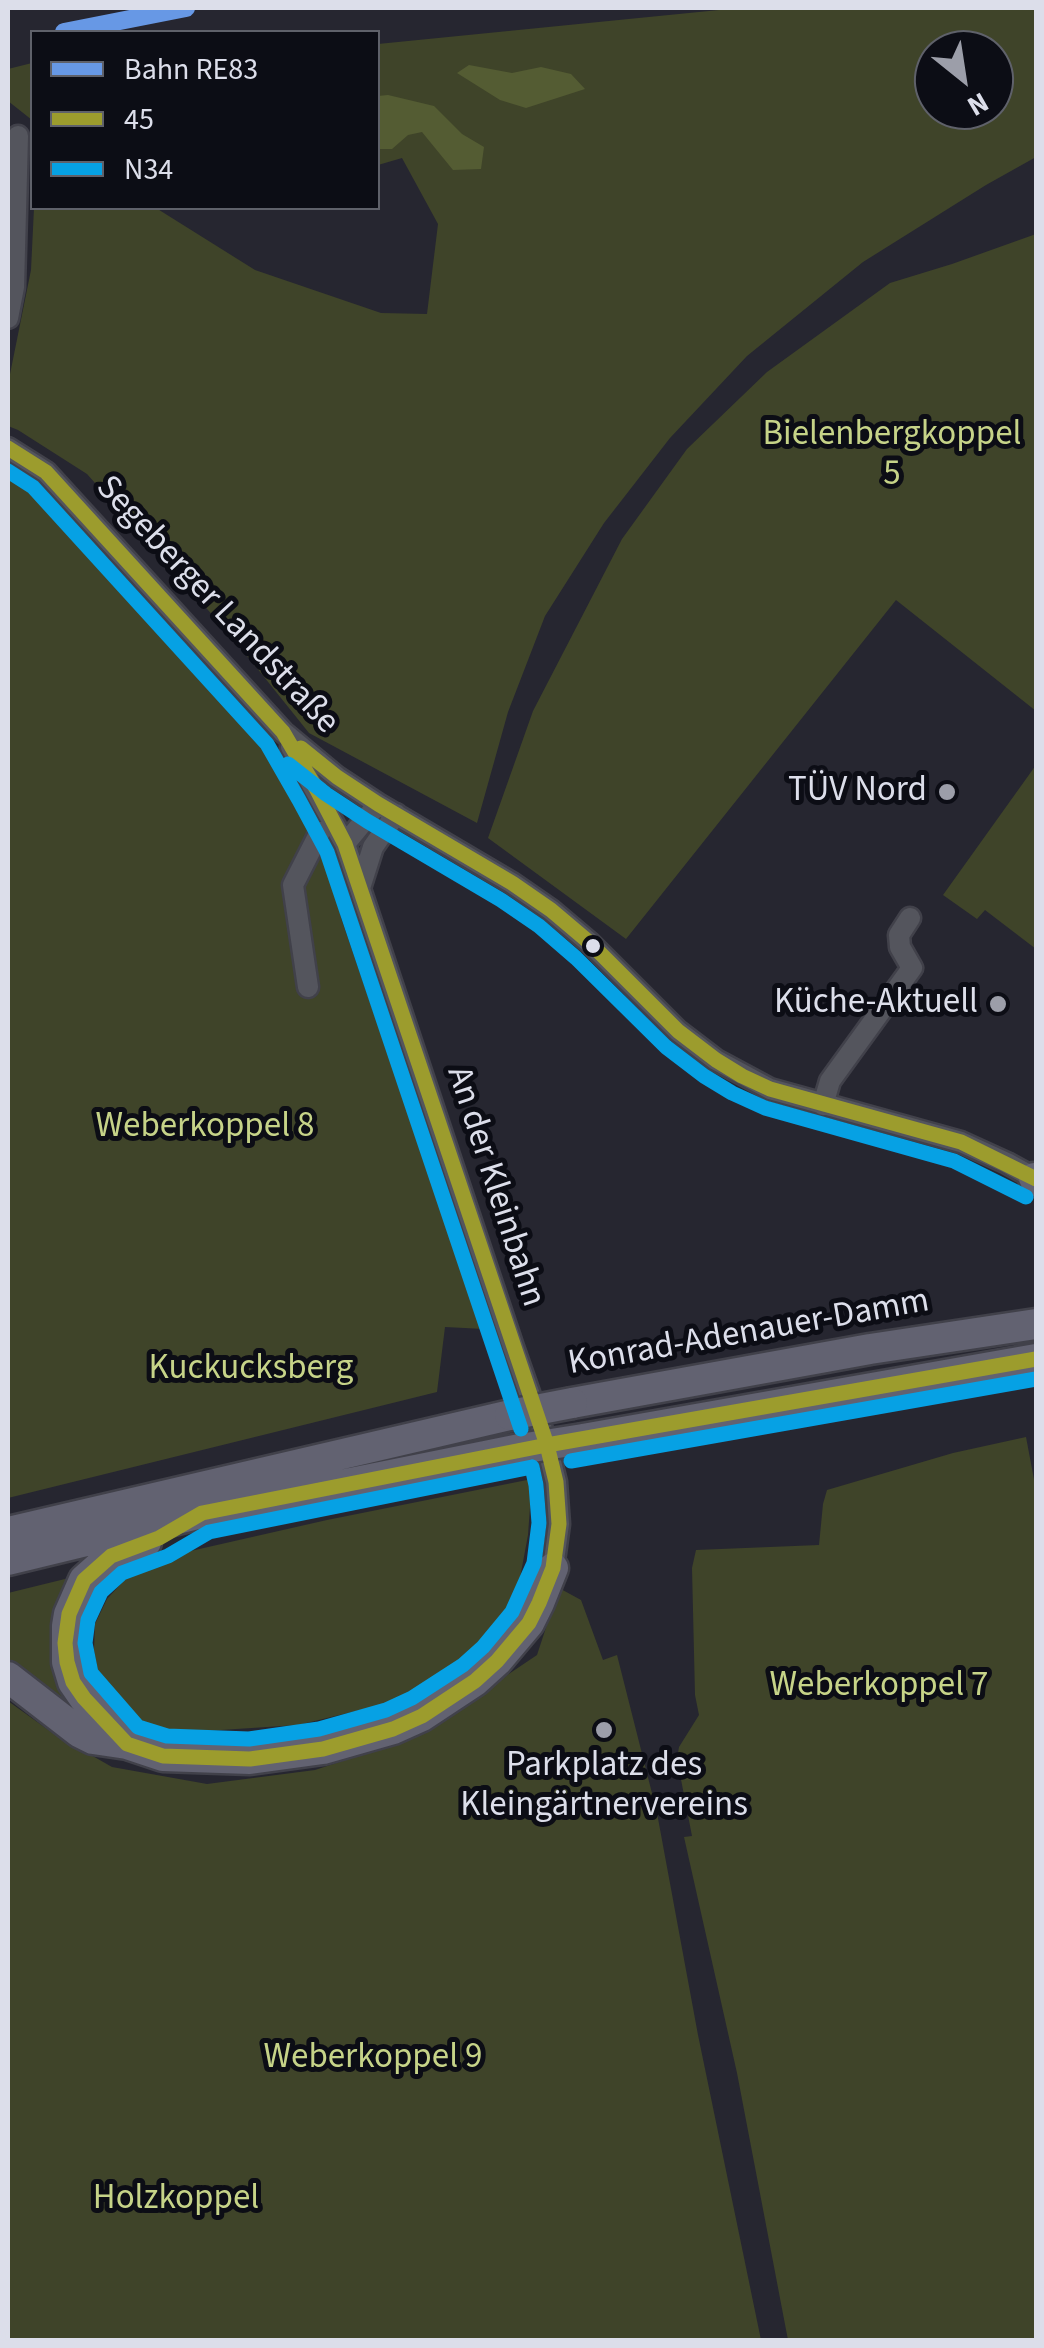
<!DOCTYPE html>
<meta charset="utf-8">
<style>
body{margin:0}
#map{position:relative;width:1044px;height:2348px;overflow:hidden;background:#262630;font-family:"Source Sans 3",sans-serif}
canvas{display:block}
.frame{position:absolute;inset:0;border:10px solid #dcdeea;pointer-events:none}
.legend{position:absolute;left:30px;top:30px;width:350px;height:180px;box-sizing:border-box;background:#0c0d15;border:2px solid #5f616a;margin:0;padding:12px 18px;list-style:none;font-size:30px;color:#dcdeea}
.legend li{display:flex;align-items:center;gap:20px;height:50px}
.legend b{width:50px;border:2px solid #5f616a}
.north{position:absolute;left:914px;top:30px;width:100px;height:100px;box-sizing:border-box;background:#0c0d15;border:2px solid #5f616a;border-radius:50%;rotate:150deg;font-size:28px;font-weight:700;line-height:40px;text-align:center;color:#dcdeea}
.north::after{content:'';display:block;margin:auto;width:35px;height:45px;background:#9c9ea9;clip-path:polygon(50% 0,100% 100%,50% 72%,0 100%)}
</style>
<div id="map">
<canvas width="1044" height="2348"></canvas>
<div class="frame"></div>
<ul class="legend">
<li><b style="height:12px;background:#6798e5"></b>Bahn RE83</li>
<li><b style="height:12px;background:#9c9c2d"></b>45</li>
<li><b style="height:12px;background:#06a1e4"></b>N34</li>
</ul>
<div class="north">N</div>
</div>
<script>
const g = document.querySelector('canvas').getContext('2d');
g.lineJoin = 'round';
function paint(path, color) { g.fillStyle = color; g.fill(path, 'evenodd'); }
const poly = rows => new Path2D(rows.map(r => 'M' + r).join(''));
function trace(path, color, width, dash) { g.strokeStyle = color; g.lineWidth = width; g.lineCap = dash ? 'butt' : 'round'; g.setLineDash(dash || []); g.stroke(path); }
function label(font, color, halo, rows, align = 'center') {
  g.font = font + ' "Source Sans 3",sans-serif'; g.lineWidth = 10; g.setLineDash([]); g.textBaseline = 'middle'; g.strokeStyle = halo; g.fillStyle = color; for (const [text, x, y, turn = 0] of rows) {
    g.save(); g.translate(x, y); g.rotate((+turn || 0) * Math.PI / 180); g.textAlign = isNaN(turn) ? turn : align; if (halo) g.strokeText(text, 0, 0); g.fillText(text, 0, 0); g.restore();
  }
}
paint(poly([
 [739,8,1036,8,1036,157,986,185,863,262,747,356,670,438,604,523,545,616,508,712,477,823,309,733,232,637,87,474,18,430,8,426,8,384,31,270,34,208,156,208,255,270,381,313,427,314,438,224,402,158,378,165,378,44],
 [934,50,994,50,994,110,934,110],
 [32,63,32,120,8,101,8,69],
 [1036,234,1036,711,896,600,626,939,488,838,533,711,622,539,687,449,767,372,890,283,952,264],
 [8,463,54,497,273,744,296,779,333,876,341,918,374,1014,396,1056,484,1329,445,1327,437,1392,8,1498],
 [1036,765,1036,949,985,910,977,919,943,895],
 [1026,1437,1036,1490,1036,2340,788,2340,737,2073,684,1837,692,1836,677,1759,679,1747,699,1715,695,1695,692,1568,696,1550,819,1545,823,1504,827,1490,953,1453],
 [532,1479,528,1535,517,1594,494,1635,454,1672,410,1698,298,1725,190,1732,152,1728,132,1716,109,1696,98,1671,94,1650,95,1624,107,1599,129,1575,143,1566,173,1555,327,1520],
 [65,1579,71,1580,55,1607,52,1625,74,1706,72,1710,8,1662,8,1593],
 [559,1588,581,1600,603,1660,617,1655,657,1813,698,2035,761,2340,8,2340,8,1701,54,1734,112,1767,207,1784,315,1770,415,1737,537,1655]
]), '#3f4429');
paint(poly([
 [469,65,512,73,541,67,571,74,585,89,526,108,500,100,457,73],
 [388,95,434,106,462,134,484,147,481,169,453,170,422,132,408,135,392,149,378,149,378,96]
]), '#545c33');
const minor = poly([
 [8,318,14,287,18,136],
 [8,448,46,472,283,732,337,777,378,804,512,883,551,910,590,943,678,1031,716,1060,770,1089,961,1142,1007,1163,1036,1179],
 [291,747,345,844,513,1347,545,1438,556,1482,559,1524,553,1568],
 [345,844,378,804],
 [360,888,373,847,396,814],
 [308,987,293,885,320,832],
 [823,1105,830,1081,912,968,900,947,899,935,910,918]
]);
const highway = poly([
 [1034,1178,1036,1181],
 [572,1403,870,1349,1036,1324],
 [583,1439,1036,1359],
 [8,1532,510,1415],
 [8,1560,202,1513,520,1449],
 [8,1677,79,1732,93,1739,127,1744,163,1756,250,1759,323,1749,393,1729,422,1716,475,1681,497,1661,529,1623,539,1603,553,1568],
 [127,1744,84,1698,73,1682,67,1662,67,1626,69,1614,84,1580,111,1556,146,1542]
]);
trace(minor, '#41414a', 25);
trace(highway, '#41414a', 35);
trace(minor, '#54555d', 20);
trace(highway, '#626271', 30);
const highwayBridge = poly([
 [510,1415,572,1403],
 [520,1449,583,1439]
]);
trace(highwayBridge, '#41414a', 35, []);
trace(highwayBridge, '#626271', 30);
trace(poly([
 [8,448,46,472,283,732,317,790,345,844,547,1445],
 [301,748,337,777,378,804,512,883,551,910,590,943,678,1031,716,1060,742,1076,770,1089,961,1142,1036,1179],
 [547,1445,556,1482,559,1524,553,1568,539,1603,529,1623,497,1661,475,1681,422,1716,393,1729,323,1749,250,1759,163,1756,127,1744,84,1698,73,1682,67,1662,65,1643,69,1614,84,1580,111,1556,159,1538,202,1513,547,1445],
 [547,1445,1036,1359]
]), '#9c9c2d', 15);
trace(poly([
 [8,471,33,487,267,744,299,800,327,852,521,1429],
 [288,764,326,794,367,821,501,900,539,926,576,958,666,1047,704,1076,732,1093,765,1108,954,1161,1026,1197],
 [571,1461,1036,1379],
 [532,1467,536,1485,539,1523,534,1563,512,1612,483,1647,463,1665,412,1698,386,1710,319,1729,249,1739,167,1736,138,1727,91,1673,85,1643,88,1620,101,1592,122,1573,168,1556,209,1532,532,1467]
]), '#06a1e4', 15);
trace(poly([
 [64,32,186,8]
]), '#6798e5', 18);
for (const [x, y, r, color] of [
 [947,792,10,"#9c9ea9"],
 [593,946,9,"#dcdeea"],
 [998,1004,10,"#9c9ea9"],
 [604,1730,10,"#9c9ea9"]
]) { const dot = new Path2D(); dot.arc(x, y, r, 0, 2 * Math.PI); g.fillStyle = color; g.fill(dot); trace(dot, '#0c0d15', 4); }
label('35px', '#c6d388', '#0c0d15', [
 ["Bielenbergkoppel",892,436],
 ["5",892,476],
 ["Weberkoppel 8",205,1128],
 ["Kuckucksberg",251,1370],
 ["Weberkoppel 7",879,1687],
 ["Weberkoppel 9",373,2059],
 ["Holzkoppel",176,2200]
]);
label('35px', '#dcdeea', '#0c0d15', [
 ["Segeberger Landstraße",216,606,47],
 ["An der Kleinbahn",494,1187,72],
 ["Konrad-Adenauer-Damm",749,1334,-10]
]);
label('35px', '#dcdeea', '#0c0d15', [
 ["TÜV Nord",927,792],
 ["Küche-Aktuell",978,1004],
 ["Parkplatz des",604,1767,"center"],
 ["Kleingärtnervereins",604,1807,"center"]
], 'right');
</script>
